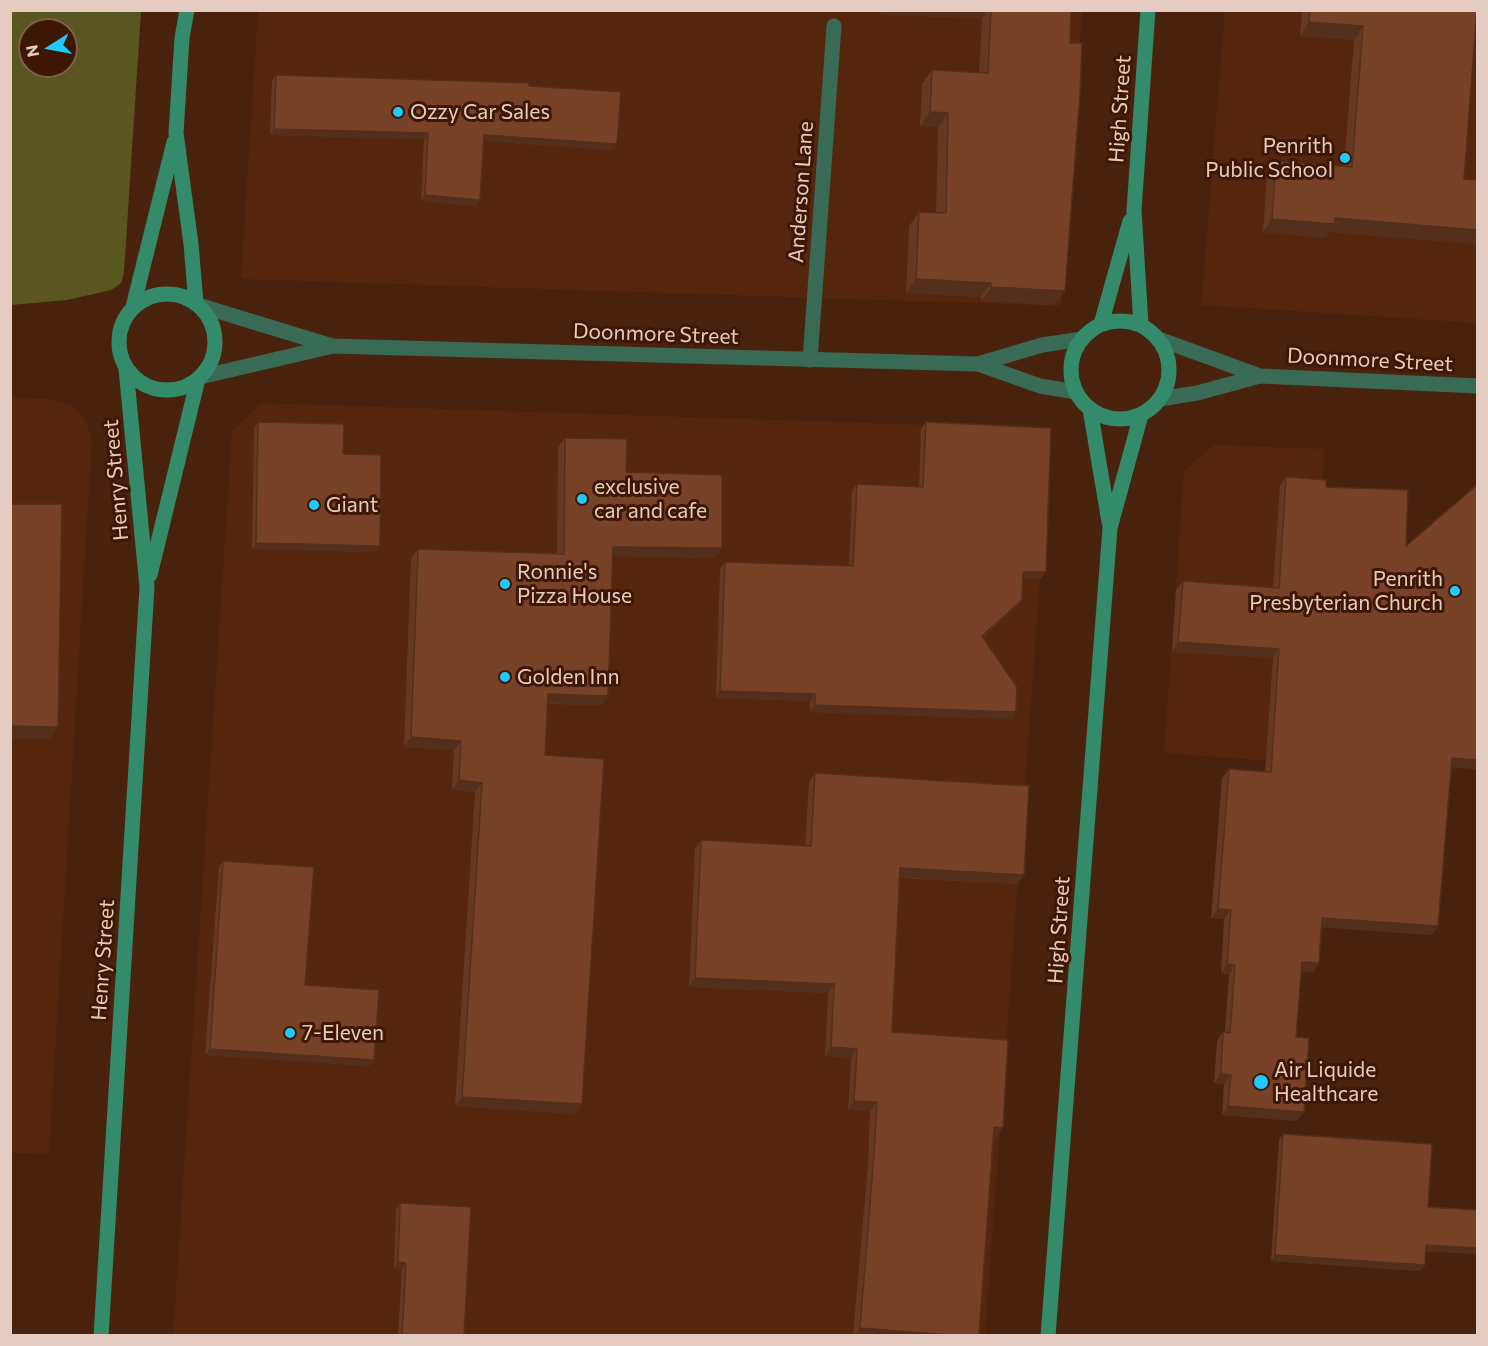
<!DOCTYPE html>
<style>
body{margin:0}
#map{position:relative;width:1488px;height:1346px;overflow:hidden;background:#49220d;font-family:Commissioner,sans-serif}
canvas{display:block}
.frame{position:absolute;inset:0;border:12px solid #e6ccc0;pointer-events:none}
.north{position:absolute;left:18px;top:18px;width:60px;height:60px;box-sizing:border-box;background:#3e1703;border:2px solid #815f4f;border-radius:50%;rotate:259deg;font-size:16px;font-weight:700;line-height:24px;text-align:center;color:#e6ccc0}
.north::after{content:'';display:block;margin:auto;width:21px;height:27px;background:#22c9fd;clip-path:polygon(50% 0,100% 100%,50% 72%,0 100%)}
</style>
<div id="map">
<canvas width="1488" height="1346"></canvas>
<div class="frame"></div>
<div class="north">N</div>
</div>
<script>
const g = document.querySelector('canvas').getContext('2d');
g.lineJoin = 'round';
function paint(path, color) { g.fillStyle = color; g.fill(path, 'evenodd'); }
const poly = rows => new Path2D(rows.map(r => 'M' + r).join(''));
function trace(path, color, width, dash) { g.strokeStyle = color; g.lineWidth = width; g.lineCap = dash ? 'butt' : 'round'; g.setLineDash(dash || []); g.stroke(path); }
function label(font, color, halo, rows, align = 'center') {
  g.font = font + ' Commissioner,sans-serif'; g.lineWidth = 6; g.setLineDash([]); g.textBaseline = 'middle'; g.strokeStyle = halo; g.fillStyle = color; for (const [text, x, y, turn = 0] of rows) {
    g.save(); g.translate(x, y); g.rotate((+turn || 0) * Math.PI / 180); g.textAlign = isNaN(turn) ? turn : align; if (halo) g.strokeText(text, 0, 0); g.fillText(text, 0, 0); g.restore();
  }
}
paint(poly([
 [258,11,1082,11,1061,306,241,279],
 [1225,11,1477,11,1477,323,1201,305],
 [11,398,49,399,71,405,86,420,92,440,49,1154,11,1153],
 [261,403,1051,429,985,1335,173,1336,232,431],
 [1214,445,1325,449,1310,666,1327,765,1164,753,1184,471]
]), '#54260d');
paint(poly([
 [10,11,141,11,124,272,121,283,111,290,67,300,11,305],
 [30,30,66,30,66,66,30,66]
]), '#595621');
trace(poly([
 [810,360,834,26]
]), '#386a56', 15);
trace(poly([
 [198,305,332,346,978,364,1042,345,1082,339],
 [1159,339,1260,376],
 [978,364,1040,386,1076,392],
 [200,377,329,347],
 [1160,399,1197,393,1260,376,1478,386]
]), '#386a56', 15);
trace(poly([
 [187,10,182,38,176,133,191,244,196,303],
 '119 342a48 48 0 1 1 96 0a48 48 0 1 1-96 0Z',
 [133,307,174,142],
 '1071 370a49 49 0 1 1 98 0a49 49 0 1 1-98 0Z',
 [1101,324,1130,221],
 [1141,325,1134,210,1148,10],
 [1090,409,1109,522],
 [150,575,198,379],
 [101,1336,147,587,126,369],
 [1048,1336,1110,528,1141,415]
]), '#348b6c', 15);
paint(poly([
 [881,10,1071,10,1055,305,981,301,981,297,906,293,909,226,919,212,936,212,938,127,920,126,922,84,932,70,979,73,982,18,881,15],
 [1284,10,1477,10,1464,179,1478,180,1478,244,1329,232,1325,238,1263,232,1267,174,1276,161,1344,166,1354,40,1300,36,1302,12],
 [276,75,529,86,617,144,613,150,484,141,480,200,476,206,421,201,424,139,270,135,272,81],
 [258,422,343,454,380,546,375,552,252,549,254,428],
 [926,422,1041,579,1023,578,1022,600,1017,606,983,638,1016,712,1011,719,810,712,810,701,716,698,720,568,725,562,849,566,852,491,857,484,919,487,921,429],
 [565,438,626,472,715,558,613,556,602,705,548,704,545,755,575,1114,455,1106,475,792,452,790,454,750,404,747,411,558,418,549,557,554,558,447],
 [1286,477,1326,487,1406,546,1478,769,1451,767,1438,926,1432,935,1322,927,1319,963,1313,972,1301,971,1296,1037,1297,1121,1222,1115,1224,1084,1214,1083,1217,1041,1223,1032,1225,1032,1229,974,1221,973,1224,919,1211,918,1222,778,1229,769,1265,772,1273,658,1172,652,1176,590,1183,581,1273,587,1280,486],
 [815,773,1018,884,900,878,892,1032,1003,1128,996,1137,994,1136,979,1335,853,1335,868,1164,870,1111,848,1110,851,1058,825,1056,828,993,689,987,695,849,701,840,805,846,809,782],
 [223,861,305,985,370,1066,205,1055,219,867],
 [1283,1134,1428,1207,1478,1210,1478,1254,1425,1251,1425,1265,1420,1271,1271,1261,1279,1140],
 [400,1203,464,1335,398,1335,402,1269,394,1268,396,1209]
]), '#653822');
paint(poly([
 [884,10,987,10,982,18,881,15],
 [1284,10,1303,10,1302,12],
 [1309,22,1363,26,1354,40,1300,36],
 [930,112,948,113,938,127,920,126],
 [274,129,428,133,424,139,270,135],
 [484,135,617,144,613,150,480,141],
 [425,195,480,200,476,206,421,201],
 [1335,218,1478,230,1478,244,1329,232,1325,238,1263,232,1272,219],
 [916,279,991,283,981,297,906,293],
 [991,287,1065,291,1055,305,981,301],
 [256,543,380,546,375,552,252,549],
 [613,547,722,548,715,558,606,556],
 [1023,572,1046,572,1041,579,1018,578],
 [1022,600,1017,606,977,643,982,636],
 [1178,642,1279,649,1273,658,1172,652],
 [720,691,815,694,810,701,716,698],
 [548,694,608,696,602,705,541,703],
 [815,705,1016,712,1011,719,810,712],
 [10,726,58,727,50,739,10,739],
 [411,737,461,741,454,750,404,747],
 [1452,758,1478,760,1478,769,1445,767],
 [459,780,482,783,475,792,452,790],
 [900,868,1024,875,1018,884,894,877],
 [1218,909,1231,910,1224,919,1211,918],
 [1322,918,1438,926,1432,935,1316,927],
 [1302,962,1319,963,1313,972,1295,971],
 [1227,964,1235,965,1229,974,1221,973],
 [695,978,834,984,828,993,689,987],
 [831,1047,857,1049,851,1058,825,1056],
 [210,1049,374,1060,370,1066,205,1055],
 [1221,1074,1231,1075,1224,1084,1214,1083],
 [462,1097,582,1104,575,1114,455,1106],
 [854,1101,877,1102,870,1111,848,1110],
 [1228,1106,1304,1112,1297,1121,1222,1115],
 [994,1127,1003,1128,996,1137,988,1136],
 [1426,1245,1478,1248,1478,1254,1422,1251],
 [1275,1255,1425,1265,1420,1271,1271,1261],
 [398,1262,406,1263,402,1269,394,1268],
 [860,1328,949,1335,855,1335]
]), '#532e1b');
const building = poly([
 [991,10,1071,10,1070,43,1082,43,1080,93,1065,291,991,287,991,283,916,279,919,212,946,213,948,113,930,112,932,70,988,73,991,10],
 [1310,10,1477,10,1464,179,1478,180,1478,230,1335,218,1334,224,1272,219,1276,161,1352,167,1363,26,1309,22,1310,10],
 [276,75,529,83,529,86,621,92,617,144,484,135,480,200,425,195,428,133,274,129,276,75],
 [258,422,344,424,343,454,381,455,380,546,256,543,258,422],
 [926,422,1051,428,1046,572,1023,572,1022,600,982,636,1017,687,1016,712,815,705,815,694,720,691,725,562,853,566,857,484,923,487,926,422],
 [565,438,627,439,626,472,722,475,722,548,613,547,608,696,548,694,545,755,604,759,582,1104,462,1097,482,783,459,780,461,741,411,737,418,549,564,554,565,438],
 [1286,477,1326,480,1326,487,1408,490,1406,546,1478,484,1478,760,1452,758,1438,926,1322,918,1319,963,1302,962,1296,1037,1309,1038,1304,1112,1228,1106,1231,1075,1221,1074,1223,1032,1230,1033,1235,965,1227,964,1231,910,1218,909,1229,769,1271,772,1279,649,1178,642,1183,581,1279,588,1286,477],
 [10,504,62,504,58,727,10,726,10,504],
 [815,773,1029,786,1024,875,900,868,892,1032,1008,1040,1003,1128,994,1127,979,1335,949,1335,860,1328,874,1155,877,1102,854,1101,857,1049,831,1047,834,984,695,978,701,840,811,846,815,773],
 [223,861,314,867,305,985,379,990,374,1060,210,1049,223,861],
 [1283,1134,1432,1144,1428,1207,1478,1210,1478,1248,1426,1245,1425,1265,1275,1255,1283,1134],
 [400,1203,471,1207,464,1335,402,1335,406,1263,398,1262,400,1203]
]);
paint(building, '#764127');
trace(building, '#532e1b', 1.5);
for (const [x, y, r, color] of [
 [398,112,6,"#22c9fd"],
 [1345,158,6,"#22c9fd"],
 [582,499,6,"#22c9fd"],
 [314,505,6,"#22c9fd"],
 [505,584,6,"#22c9fd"],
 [1455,591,6,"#22c9fd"],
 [505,677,6,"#22c9fd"],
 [290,1033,6,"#22c9fd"],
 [1261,1082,8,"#22c9fd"]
]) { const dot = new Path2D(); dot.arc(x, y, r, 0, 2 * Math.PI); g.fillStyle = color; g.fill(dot); trace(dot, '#3e1703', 2); }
label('21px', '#e6ccc0', '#3e1703', [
 ["High Street",1120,109,-86],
 ["Anderson Lane",801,192,-86],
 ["Doonmore Street",656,334,2],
 ["Doonmore Street",1370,360,3],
 ["Henry Street",116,480,-95],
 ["High Street",1059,930,-86],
 ["Henry Street",103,960,-86]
]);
label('21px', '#e6ccc0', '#3e1703', [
 ["Ozzy Car Sales",410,112],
 ["Penrith",1333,146,"right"],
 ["Public School",1333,170,"right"],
 ["exclusive",594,487],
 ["car and cafe",594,511],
 ["Giant",326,505],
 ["Ronnie's",517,572],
 ["Pizza House",517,596],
 ["Penrith",1443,579,"right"],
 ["Presbyterian Church",1443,603,"right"],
 ["Golden Inn",517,677],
 ["7-Eleven",302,1033],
 ["Air Liquide",1274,1070],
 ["Healthcare",1274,1094]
], 'left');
</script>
